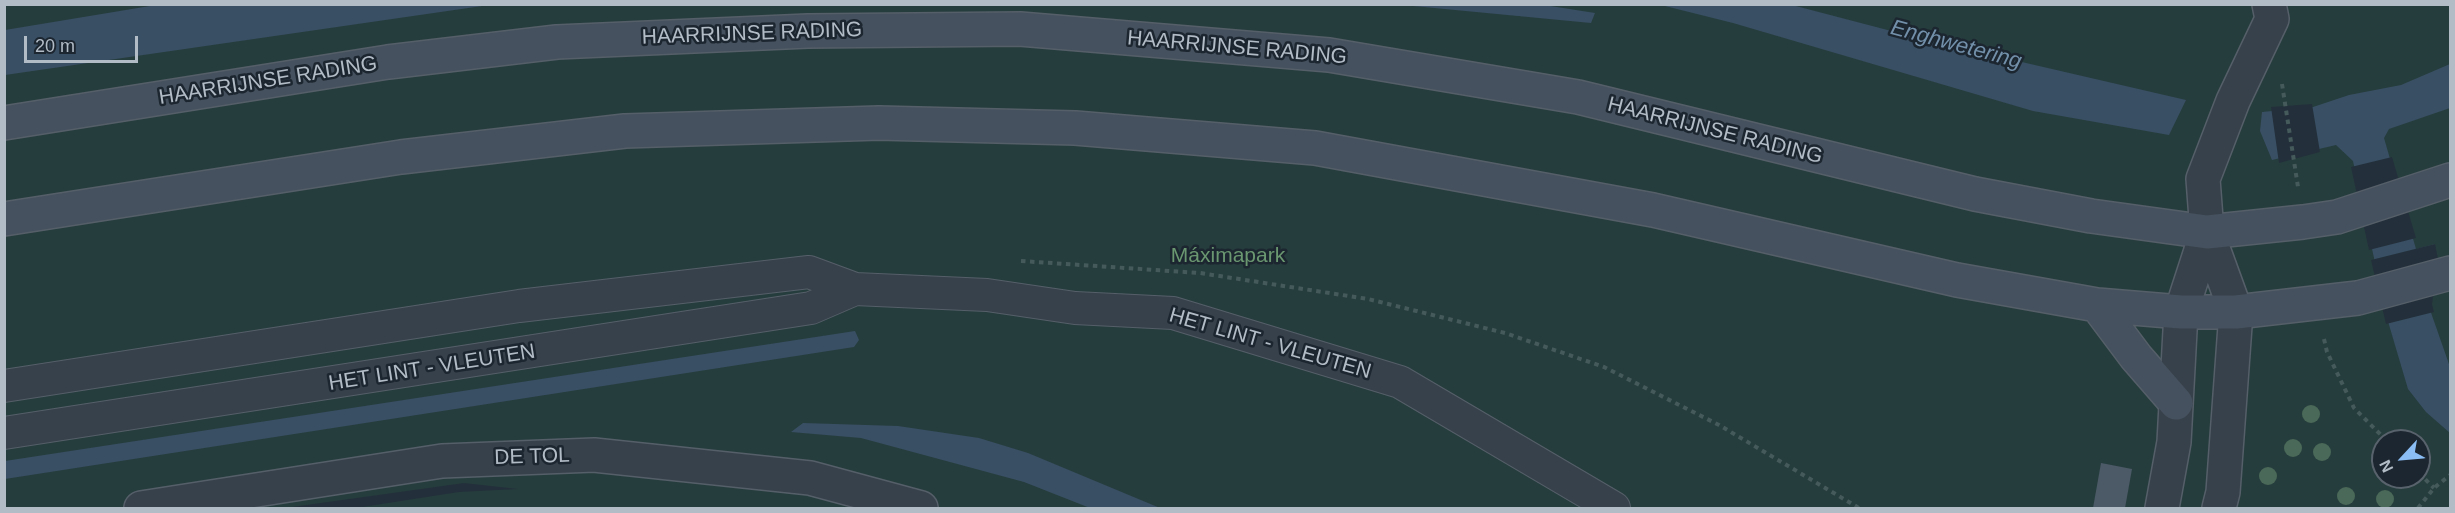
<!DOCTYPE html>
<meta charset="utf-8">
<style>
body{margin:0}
#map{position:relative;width:2455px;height:513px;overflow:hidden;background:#23303b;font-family:Arial,sans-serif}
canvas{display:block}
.frame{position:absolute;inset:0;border:6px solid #b2bcc7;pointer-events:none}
.north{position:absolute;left:2371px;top:429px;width:60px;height:60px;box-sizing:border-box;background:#1c2630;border:2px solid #58626c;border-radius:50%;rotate:244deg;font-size:16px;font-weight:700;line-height:24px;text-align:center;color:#b2bcc7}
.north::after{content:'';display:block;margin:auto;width:21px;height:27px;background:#8abdf4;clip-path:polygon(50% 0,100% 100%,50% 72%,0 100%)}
.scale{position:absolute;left:24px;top:36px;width:114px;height:27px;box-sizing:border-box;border:3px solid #b2bcc7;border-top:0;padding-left:8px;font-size:18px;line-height:21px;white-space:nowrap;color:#b2bcc7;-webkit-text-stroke:4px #1c2630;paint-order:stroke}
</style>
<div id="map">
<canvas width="2455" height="513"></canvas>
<div class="frame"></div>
<div class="north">N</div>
<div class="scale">20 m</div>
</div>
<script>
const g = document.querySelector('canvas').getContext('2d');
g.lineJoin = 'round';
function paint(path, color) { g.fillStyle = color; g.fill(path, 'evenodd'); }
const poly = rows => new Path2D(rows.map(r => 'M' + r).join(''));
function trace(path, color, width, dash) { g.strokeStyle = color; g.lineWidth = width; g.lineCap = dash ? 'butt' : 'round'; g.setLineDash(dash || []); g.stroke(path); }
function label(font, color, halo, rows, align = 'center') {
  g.font = font + ' Arial,sans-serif'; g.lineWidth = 5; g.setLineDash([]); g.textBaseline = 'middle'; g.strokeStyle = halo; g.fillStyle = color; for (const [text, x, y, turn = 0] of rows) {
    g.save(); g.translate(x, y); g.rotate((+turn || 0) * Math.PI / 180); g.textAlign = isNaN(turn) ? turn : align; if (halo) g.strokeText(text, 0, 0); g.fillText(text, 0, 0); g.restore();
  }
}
paint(poly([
 [4,5,2450,5,2450,508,356,508,459,492,518,489,464,483,285,508,5,508],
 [2383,441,2419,441,2419,477,2383,477]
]), '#263d3d');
paint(poly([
 [162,4,489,4,489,5,5,75,5,30],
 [1403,5,1544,5,1595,13,1591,23],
 [1661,5,1792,5,1918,38,2186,100,2169,135,2033,111,1733,23],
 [2450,64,2450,108,2389,129,2384,138,2416,249,2435,244,2428,304,2450,367,2450,433,2426,412,2408,389,2387,318,2353,161,2336,145,2272,160,2260,131,2262,112,2313,107,2349,95,2401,85],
 [855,331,859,340,854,347,5,479,5,461],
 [803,423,898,426,979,438,1028,453,1160,508,1090,508,1024,482,861,438,791,432]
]), '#394f64');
paint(poly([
 [2312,104,2320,152,2279,163,2271,107],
 [2392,157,2416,238,2369,250,2351,167],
 [2435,244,2438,259,2432,304,2434,312,2386,324,2371,260]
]), '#23303b');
paint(poly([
 [2101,463,2132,469,2125,508,2093,508]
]), '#4c5a67');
const pedestrian = poly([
 [4,386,519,306,809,272,855,289,987,295,1075,308,1173,313,1400,382,1614,508],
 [4,433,811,308,855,289]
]);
const minor = poly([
 [2207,232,2203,179,2233,101,2272,19,2269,4]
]);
const tertiary = poly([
 [2207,232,2236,312,2223,492,2219,508],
 [141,508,442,461,594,455,810,478,921,508],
 [2162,508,2174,442,2181,312,2207,232]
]);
const secondary = poly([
 [4,123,388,62,557,42,808,31,1020,29,1329,55,1578,97,1975,194,2091,216,2207,232,2303,222,2337,217,2450,180],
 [4,219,401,157,625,131,879,123,1075,128,1315,148,1653,210,1957,280,2097,305,2181,312,2236,312,2358,298,2450,273],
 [2097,305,2136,357,2176,403]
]);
trace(pedestrian, '#555f69', 34);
trace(minor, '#555f69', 36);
trace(tertiary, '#555f69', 36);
trace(secondary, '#555f69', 36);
trace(poly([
 [2282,84,2298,187],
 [1021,261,1200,273,1368,299,1505,333,1604,367,1719,425,1859,508],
 [2324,339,2327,352,2354,408,2387,441],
 [2419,473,2434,488],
 [2418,508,2434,488,2450,475]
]), '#455a5b', 4, [4.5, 4.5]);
trace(pedestrian, '#37414b', 32);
trace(minor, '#37414b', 33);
trace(tertiary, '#37414b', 33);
trace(secondary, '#45515e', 33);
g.fillStyle = '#4a6958';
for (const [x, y] of [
 [2311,414],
 [2293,448],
 [2322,452],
 [2268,476],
 [2346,496],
 [2385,499]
]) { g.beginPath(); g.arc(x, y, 9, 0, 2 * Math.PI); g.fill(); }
label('21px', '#b2bcc7', '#1c2630', [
 ["HAARRIJNSE RADING",752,34,-2],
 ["HAARRIJNSE RADING",1237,48,5],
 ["HAARRIJNSE RADING",268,81,-9],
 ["HAARRIJNSE RADING",1715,131,14],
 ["HET LINT - VLEUTEN",1270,344,16],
 ["HET LINT - VLEUTEN",432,368,-9],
 ["DE TOL",532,457,-2]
]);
label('21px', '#6a9770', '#1c2630', [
 ["Máximapark",1228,256]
]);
label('italic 22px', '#7390aa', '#1c2630', [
 ["Enghwetering",1956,45,15]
]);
</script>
